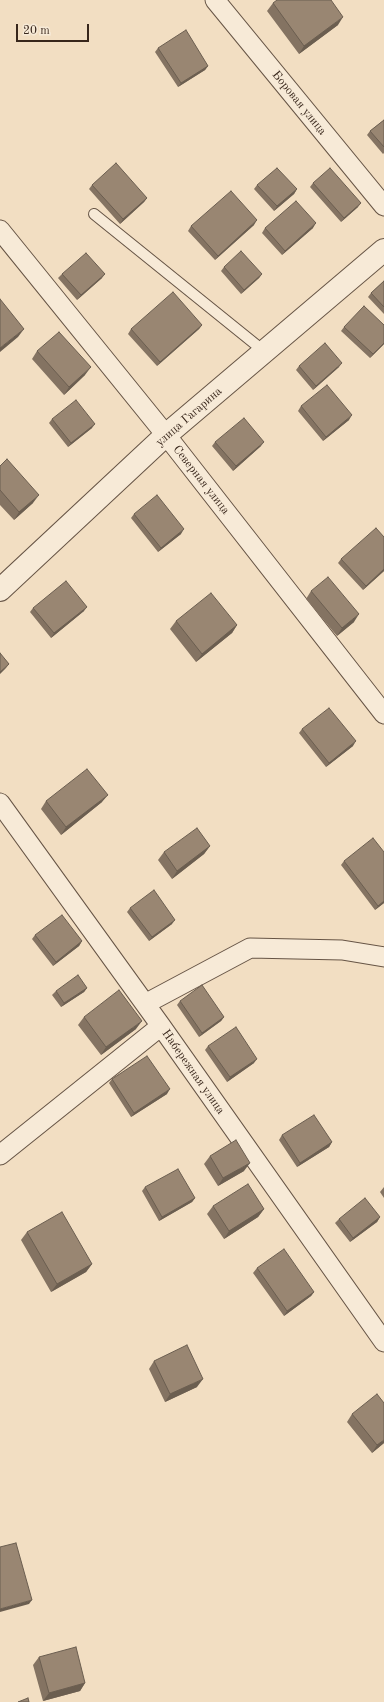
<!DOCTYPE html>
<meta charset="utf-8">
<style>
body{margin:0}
#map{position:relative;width:384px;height:1702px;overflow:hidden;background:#f2dec2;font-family:"Old Standard TT",serif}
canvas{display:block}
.scale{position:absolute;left:16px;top:24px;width:73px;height:18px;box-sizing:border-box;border:2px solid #38261b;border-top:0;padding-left:5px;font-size:12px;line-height:14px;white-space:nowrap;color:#38261b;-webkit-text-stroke:3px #f7ead7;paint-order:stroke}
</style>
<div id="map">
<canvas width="384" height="1702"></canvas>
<div class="scale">20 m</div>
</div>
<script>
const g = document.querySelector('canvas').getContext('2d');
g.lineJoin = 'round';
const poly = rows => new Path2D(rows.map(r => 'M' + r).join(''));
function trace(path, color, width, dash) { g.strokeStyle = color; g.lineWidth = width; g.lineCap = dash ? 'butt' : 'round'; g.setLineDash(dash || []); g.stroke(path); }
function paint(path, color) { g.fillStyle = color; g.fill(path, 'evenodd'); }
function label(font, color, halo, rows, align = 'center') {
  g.font = font + ' "Old Standard TT",serif'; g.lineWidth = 4; g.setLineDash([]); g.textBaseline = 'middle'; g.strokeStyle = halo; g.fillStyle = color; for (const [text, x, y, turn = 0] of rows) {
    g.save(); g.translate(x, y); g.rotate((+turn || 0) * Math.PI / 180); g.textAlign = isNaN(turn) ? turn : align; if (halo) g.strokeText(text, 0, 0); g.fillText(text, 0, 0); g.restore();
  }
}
const service = poly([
 [94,214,265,352]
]);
const minor = poly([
 [215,0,384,206],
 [0,230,166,435,384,714],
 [0,803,161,1026,384,1342],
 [145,1004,250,948,342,950,384,957],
 [0,1155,161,1026]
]);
const tertiary = poly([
 [0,590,166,435,384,250]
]);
trace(service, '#665445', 12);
trace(minor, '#665445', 21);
trace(tertiary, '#665445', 24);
trace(service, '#f7ead7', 10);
trace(minor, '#f7ead7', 19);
trace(tertiary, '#f7ead7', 22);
paint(poly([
 [273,3,338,25,299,54,267,11],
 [158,48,208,66,205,70,178,87,155,52],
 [384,120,384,153,383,154,367,135,370,131],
 [313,183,358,207,341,222,310,187],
 [92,185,147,198,144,202,120,224,89,189],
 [257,185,297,189,294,194,274,211,254,189],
 [254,225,215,260,188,231,191,226],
 [265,228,313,228,282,255,262,233],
 [224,267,262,274,259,278,241,294,221,271],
 [62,274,102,278,77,300,58,278],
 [384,281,384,314,368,297,371,293],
 [202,325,199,329,157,366,128,334,131,329],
 [384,325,384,344,370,358,341,331,344,327],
 [37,351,85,375,64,395,32,359],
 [299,366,339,367,313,390,296,370],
 [301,406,349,420,323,441,298,411],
 [52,419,92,428,68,447,49,423],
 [215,442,261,446,233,471,212,446],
 [0,466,33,503,14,520,0,505],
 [134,514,181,534,158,552,131,518],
 [341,559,384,571,363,590,338,563],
 [311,591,354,622,337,636,306,599],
 [33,608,84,611,51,638,30,612],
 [176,621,237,625,232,633,196,662,170,629],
 [302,729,353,746,326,767,299,733],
 [46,801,102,802,61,835,41,809],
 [210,846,204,854,172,879,158,860,164,852],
 [344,861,384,903,375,910,341,865],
 [130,908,172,924,149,941,127,912],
 [35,935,82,941,79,946,53,966,32,939],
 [87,988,84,992,61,1007,52,995,56,991],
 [180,1001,224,1017,221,1021,199,1037,177,1005],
 [84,1017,136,1029,101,1055,78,1025],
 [208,1046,254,1063,227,1082,205,1050],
 [112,1079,167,1094,131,1117,109,1083],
 [282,1135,332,1142,329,1147,297,1167,279,1140],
 [210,1156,244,1171,218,1186,204,1164],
 [145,1187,195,1198,192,1202,159,1221,142,1191],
 [384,1187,384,1198,380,1192],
 [213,1206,264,1209,258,1217,224,1239,207,1214],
 [380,1217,377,1222,350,1242,335,1223,339,1219],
 [27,1232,92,1264,86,1272,51,1292,21,1240],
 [257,1268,314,1292,311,1296,284,1316,253,1273],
 [154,1361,197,1387,165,1402,149,1369],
 [352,1414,384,1443,372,1453,347,1422],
 [39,1657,85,1683,80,1691,43,1701,33,1665]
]), '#847362');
paint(poly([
 [343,17,338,25,299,54,304,46],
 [208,66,205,70,178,87,181,83],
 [297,189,294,194,274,211,277,206],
 [147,198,144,202,120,224,123,219],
 [361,203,358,207,341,222,344,218],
 [257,220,254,225,215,260,218,256],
 [316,223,313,228,282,255,285,251],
 [105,274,102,278,77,300,81,295],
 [262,274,259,278,241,294,244,290],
 [202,325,199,329,157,366,160,362],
 [24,329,18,337,0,352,0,348],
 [384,343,384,344,370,358,373,354],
 [342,363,339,367,313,390,316,386],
 [91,367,85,375,64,395,69,387],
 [352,415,349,420,323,441,326,437],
 [95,424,92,428,68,447,71,443],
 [264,442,261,446,233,471,236,466],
 [39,495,33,503,14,520,19,512],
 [184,529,181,534,158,552,161,548],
 [384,569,384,571,363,590,366,586],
 [87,607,84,611,51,638,54,633],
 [359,614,354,622,337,636,342,628],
 [237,625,232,633,196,662,202,654],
 [9,664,6,668,0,674,0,672],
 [356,741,353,746,326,767,329,763],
 [108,795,102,802,61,835,66,827],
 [210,846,204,854,172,879,177,871],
 [384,901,384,903,375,910,378,906],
 [175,920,172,924,149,941,152,937],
 [82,941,79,946,53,966,56,962],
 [87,988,84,992,61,1007,64,1003],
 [224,1017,221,1021,199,1037,202,1033],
 [142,1021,136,1029,101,1055,106,1047],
 [257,1059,254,1063,227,1082,230,1077],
 [170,1089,167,1094,131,1117,134,1113],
 [332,1142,329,1147,297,1167,300,1163],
 [250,1163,244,1171,218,1186,223,1178],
 [195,1198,192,1202,159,1221,162,1217],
 [264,1209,258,1217,224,1239,229,1231],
 [380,1217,377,1222,350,1242,353,1238],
 [92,1264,86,1272,51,1292,57,1284],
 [314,1292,311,1296,284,1316,287,1311],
 [203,1379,197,1387,165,1402,170,1394],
 [384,1440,384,1443,372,1453,377,1445],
 [32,1600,29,1604,0,1612,0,1609],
 [85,1683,80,1691,43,1701,49,1693]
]), '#6b5e50');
const building = poly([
 [277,0,331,0,343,17,304,46,273,3,277,0],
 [186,30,208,66,181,83,158,48,186,30],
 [384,120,384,147,370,131,384,120],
 [116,163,147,198,123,219,92,185,116,163],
 [277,168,297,189,277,206,257,185,277,168],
 [330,168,361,203,344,218,313,183,330,168],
 [231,191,257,220,218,256,191,226,231,191],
 [296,201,316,223,285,251,265,228,296,201],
 [241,251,262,274,244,290,224,267,241,251],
 [86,253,105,274,81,295,62,274,86,253],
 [384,281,384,307,371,293,384,281],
 [173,292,202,325,160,362,131,329,173,292],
 [0,299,24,329,0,348,0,299],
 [364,306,384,325,384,343,373,354,344,327,364,306],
 [59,332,91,367,69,387,37,351,59,332],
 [325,343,342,363,316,386,299,366,325,343],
 [327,385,352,415,326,437,301,406,327,385],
 [76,400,95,424,71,443,52,419,76,400],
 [244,418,264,442,236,466,215,442,244,418],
 [7,459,39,495,19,512,0,490,0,466,7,459],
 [157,495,184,529,161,548,134,514,157,495],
 [376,528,384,537,384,569,366,586,341,559,376,528],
 [328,577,359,614,342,628,311,591,328,577],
 [66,581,87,607,54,633,33,608,66,581],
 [211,593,237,625,202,654,176,621,211,593],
 [0,653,9,664,0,672,0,653],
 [329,708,356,741,329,763,302,729,329,708],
 [87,769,108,795,66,827,46,801,87,769],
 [197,828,210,846,177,871,164,852,197,828],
 [373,838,384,852,384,901,378,906,344,861,373,838],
 [154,890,175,920,152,937,130,908,154,890],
 [62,915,82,941,56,962,35,935,62,915],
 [78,975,87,988,64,1003,56,991,78,975],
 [202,985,224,1017,202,1033,180,1001,202,985],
 [119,990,142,1021,106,1047,84,1017,119,990],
 [236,1027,257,1059,230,1077,208,1046,236,1027],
 [147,1056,170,1089,134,1113,112,1079,147,1056],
 [314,1115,332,1142,300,1163,282,1135,314,1115],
 [236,1140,250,1163,223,1178,210,1156,236,1140],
 [178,1169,195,1198,162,1217,145,1187,178,1169],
 [248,1184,264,1209,229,1231,213,1206,248,1184],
 [365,1198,380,1217,353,1238,339,1219,365,1198],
 [62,1212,92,1264,57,1284,27,1232,62,1212],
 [284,1249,314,1292,287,1311,257,1268,284,1249],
 [187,1345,203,1379,170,1394,154,1361,187,1345],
 [377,1394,384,1403,384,1440,377,1445,352,1414,377,1394],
 [16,1543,32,1600,0,1609,0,1547,16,1543],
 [76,1647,85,1683,49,1693,39,1657,76,1647],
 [28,1698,29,1702,18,1702,28,1698]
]);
paint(building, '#998672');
trace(building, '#6b5e50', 1);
label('12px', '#38261b', '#f7ead7', [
 ["Боровая улица",299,103,51],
 ["улица Гагарина",189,417,-41],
 ["Северная улица",201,480,52],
 ["Набережная улица",193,1072,55]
]);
</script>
